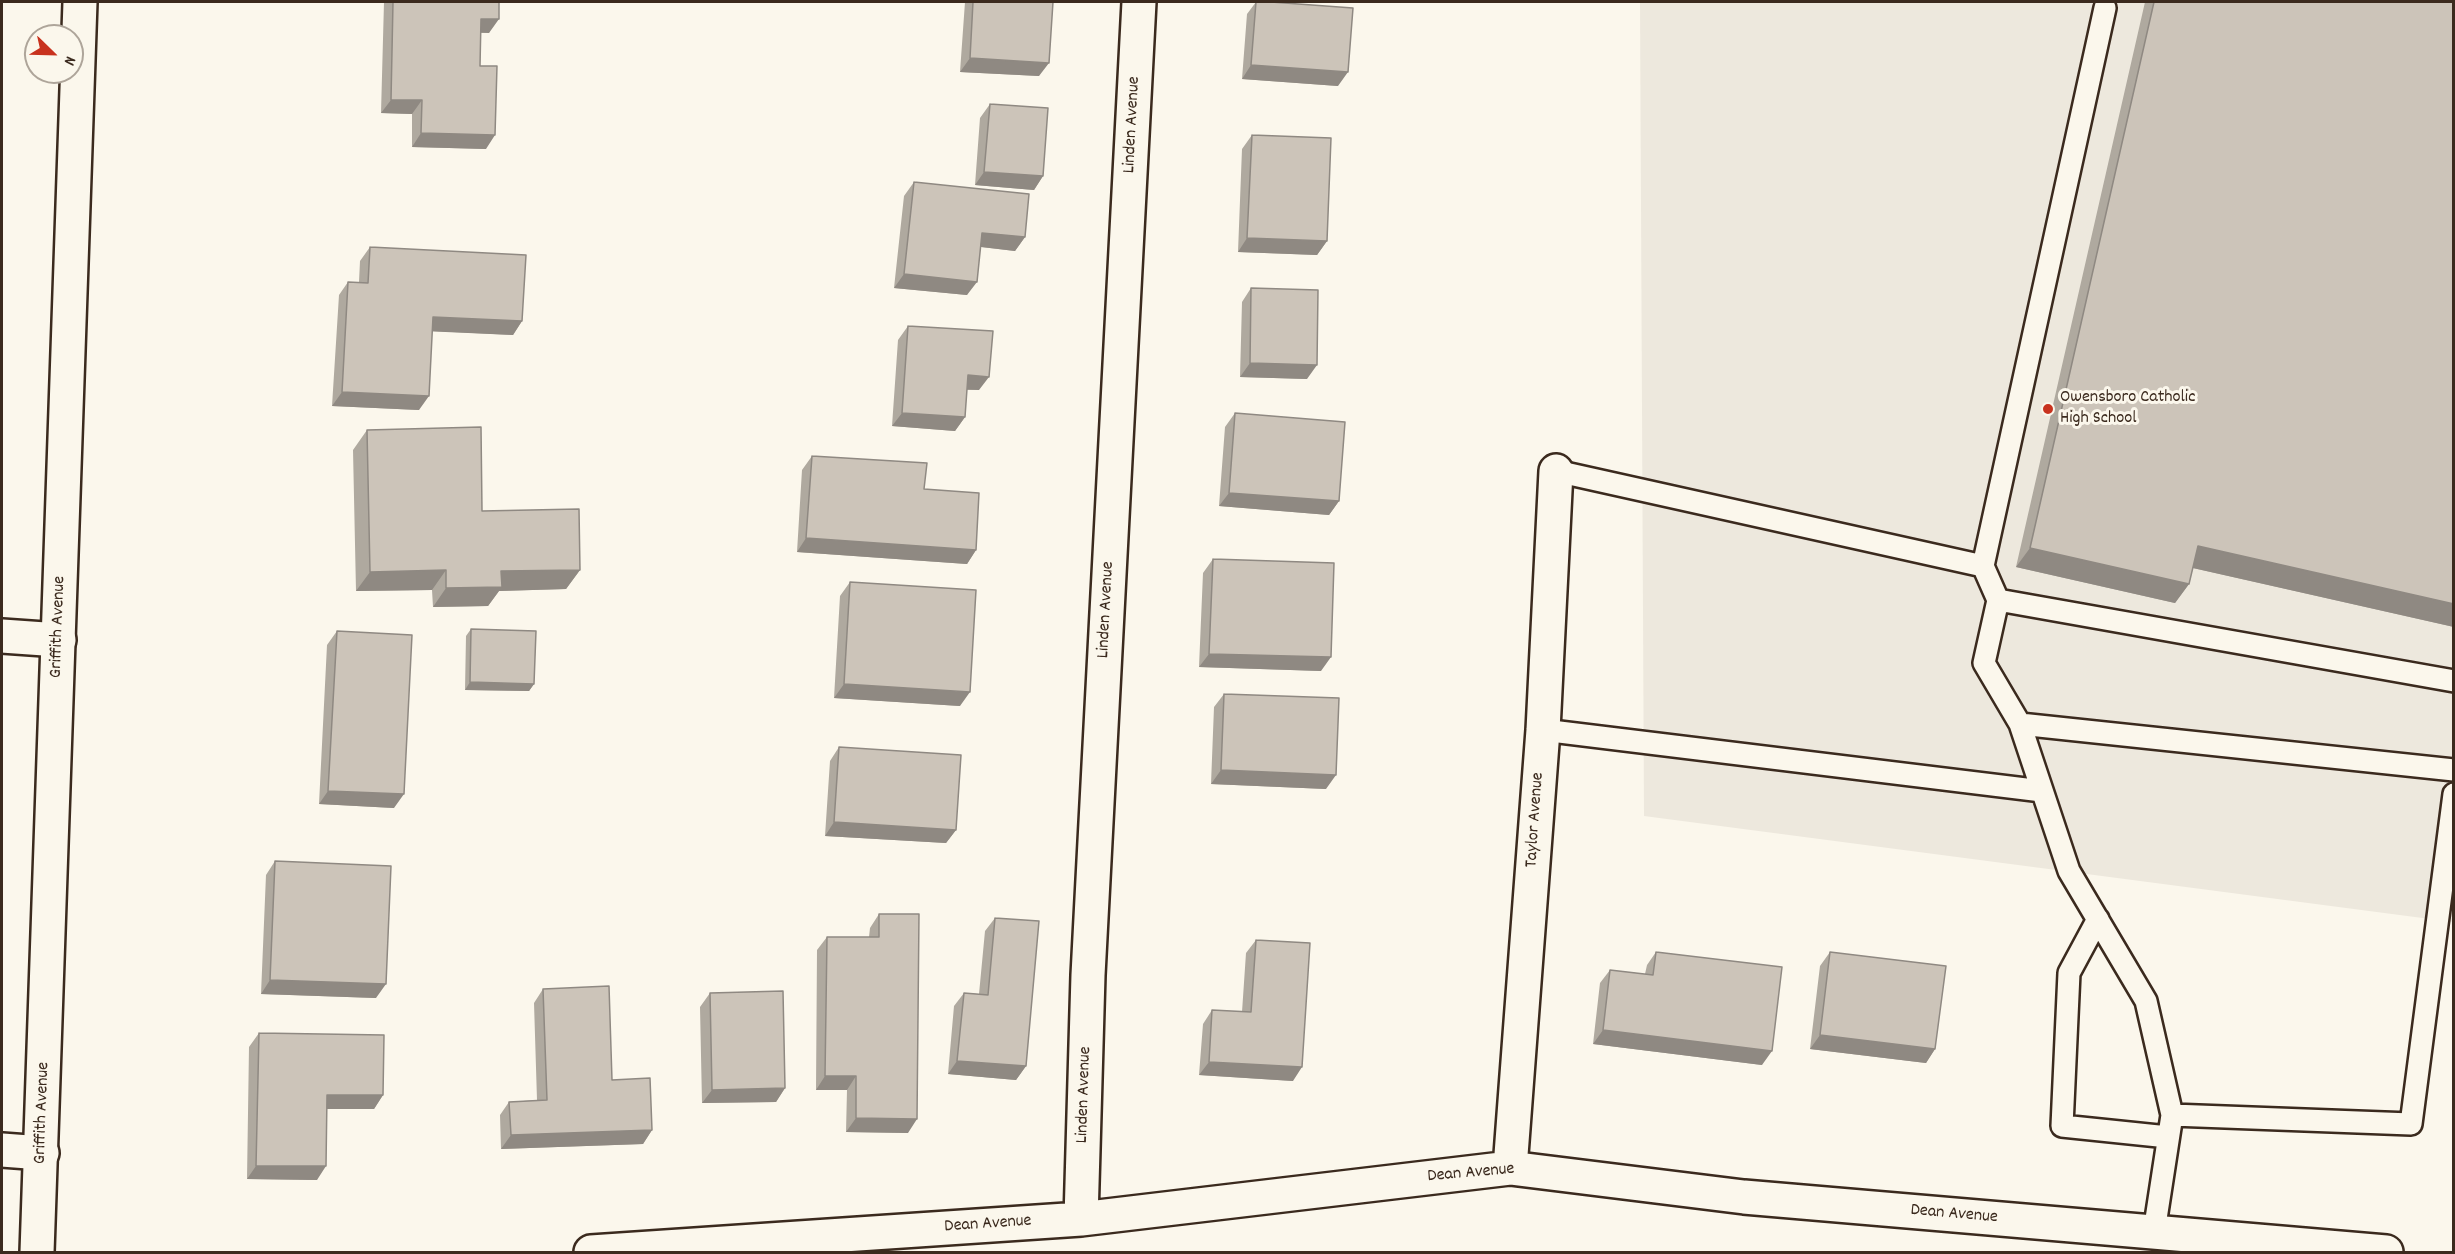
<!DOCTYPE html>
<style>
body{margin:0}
#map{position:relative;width:2455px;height:1254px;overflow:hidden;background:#fbf7ec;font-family:Dekko,sans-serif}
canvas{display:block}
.frame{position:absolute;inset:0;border:3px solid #3b2a1e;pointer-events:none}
.north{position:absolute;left:24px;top:24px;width:60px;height:60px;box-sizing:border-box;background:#fbf7ec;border:2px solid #aea59a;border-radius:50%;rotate:113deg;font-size:16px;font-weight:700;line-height:24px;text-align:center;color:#3b2a1e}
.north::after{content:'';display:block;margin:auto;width:21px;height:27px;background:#c8321e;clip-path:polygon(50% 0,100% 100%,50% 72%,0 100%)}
</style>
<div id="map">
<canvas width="2455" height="1254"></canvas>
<div class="frame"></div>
<div class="north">N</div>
</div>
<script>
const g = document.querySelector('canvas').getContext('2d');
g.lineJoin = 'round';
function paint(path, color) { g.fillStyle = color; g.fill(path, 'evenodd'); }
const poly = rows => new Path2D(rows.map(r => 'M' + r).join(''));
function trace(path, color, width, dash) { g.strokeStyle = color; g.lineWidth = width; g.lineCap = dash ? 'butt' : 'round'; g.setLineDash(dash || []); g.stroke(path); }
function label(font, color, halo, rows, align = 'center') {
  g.font = font + ' Dekko,sans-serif'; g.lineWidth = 6; g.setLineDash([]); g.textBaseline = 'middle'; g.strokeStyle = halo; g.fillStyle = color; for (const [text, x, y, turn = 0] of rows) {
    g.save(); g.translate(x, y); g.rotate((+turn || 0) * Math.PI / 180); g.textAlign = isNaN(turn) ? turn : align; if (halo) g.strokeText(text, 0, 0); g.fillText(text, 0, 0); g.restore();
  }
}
paint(poly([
 [1640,2,2453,2,2453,922,1644,816]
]), '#ede8dd');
const service = poly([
 [1556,471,1983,566],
 [1998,600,1983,566,2105,8],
 [2020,724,1984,663,1998,600,2454,681],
 [1543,730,2042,791],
 [2098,919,2069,973,2062,1126,2168,1137],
 [2172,1115,2146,1001,2069,871,2020,724,2454,770],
 [2154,1232,2172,1115,2411,1124,2454,794]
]);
const minor = poly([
 [2,636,59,640],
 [2,1150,42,1153],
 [1510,1168,1543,730,1556,471],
 [1081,1219,1088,975,1139,2],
 [591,1252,1081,1219,1510,1168,1744,1197,2386,1252]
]);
const tertiary = poly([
 [37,1252,80,2]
]);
trace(service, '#3b2a1e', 26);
trace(minor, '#3b2a1e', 38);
trace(tertiary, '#3b2a1e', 38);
trace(service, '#fbf7ec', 21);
trace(minor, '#fbf7ec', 33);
trace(tertiary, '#fbf7ec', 33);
paint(poly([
 [384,2,499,2,489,33,481,33,480,66,486,149,412,147,412,114,381,113],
 [965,2,1053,2,1039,76,960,72],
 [1256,2,1271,2,1338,86,1242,79,1247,14],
 [2145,2,2454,2,2454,627,2193,568,2189,584,2175,603,2016,567],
 [990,104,1043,176,1034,190,975,185,980,118],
 [1252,135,1327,241,1317,255,1238,252,1242,149],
 [914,182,1025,237,1015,251,981,247,967,295,894,288,904,196],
 [370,247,522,321,513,335,432,331,419,410,332,406,339,295,348,282,359,282,360,261],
 [1251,288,1307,379,1240,377,1242,302],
 [908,326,979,390,967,390,965,417,955,431,892,426,898,340],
 [1235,413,1339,501,1329,515,1219,506,1225,427],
 [367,430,482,511,580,570,566,589,499,591,488,606,433,607,432,590,356,591,353,450],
 [812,456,924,489,976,550,967,564,797,552,802,470],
 [1213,559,1321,671,1199,667,1203,573],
 [850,582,960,706,834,698,840,596],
 [471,629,534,684,529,691,465,690,466,636],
 [337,631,394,808,319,804,327,645],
 [1224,694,1326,789,1211,784,1214,707],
 [839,747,956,830,946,843,825,836,830,761],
 [275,861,376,998,261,994,266,875],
 [879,914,908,1133,846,1132,847,1090,816,1090,817,950,827,937,869,937,870,928],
 [995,918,1026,1066,1016,1080,948,1074,954,1006,964,993,979,994,985,931],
 [1256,940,1293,1081,1199,1075,1203,1024,1212,1010,1242,1012,1246,953],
 [1656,952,1762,1065,1593,1044,1600,983,1610,970,1645,974,1647,965],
 [1830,952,1935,1049,1926,1063,1810,1049,1820,966],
 [543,989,612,1080,652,1130,643,1144,501,1149,500,1115,509,1102,537,1100,534,1003],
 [710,993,785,1088,776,1102,702,1103,700,1007],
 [259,1033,383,1095,374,1109,327,1109,317,1180,247,1179,249,1047]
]), '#afa99f');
paint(poly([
 [481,19,499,19,489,33,472,32],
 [970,58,1049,63,1039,76,960,72],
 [1251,65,1348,72,1338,86,1242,79],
 [391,100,422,100,412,114,381,113],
 [421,133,495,135,486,149,412,147],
 [984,172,1043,176,1034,190,975,185],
 [982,233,1025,237,1015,251,973,246],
 [1247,238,1327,241,1317,255,1238,252],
 [904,274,977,282,967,295,894,288],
 [433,317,522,321,513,335,423,331],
 [1250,363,1317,365,1307,379,1240,377],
 [968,375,989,377,979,390,958,389],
 [342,392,429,396,419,410,332,406],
 [902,413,965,417,955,431,892,426],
 [1229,493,1339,501,1329,515,1219,506],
 [806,538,976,550,967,564,797,552],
 [2198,546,2454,604,2454,627,2184,566],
 [2030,548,2189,584,2175,603,2016,567],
 [446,570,432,590,356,591,370,572],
 [580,570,566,589,499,591,488,606,433,607,446,588,501,571],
 [1209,654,1331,657,1321,671,1199,667],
 [470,682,534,684,529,691,465,690],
 [844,684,970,692,960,706,834,698],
 [1221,770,1336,775,1326,789,1211,784],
 [328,791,404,794,394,808,319,804],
 [834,822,956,830,946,843,825,836],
 [270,980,386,984,376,998,261,994],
 [1603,1030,1772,1051,1762,1065,1593,1044],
 [1820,1035,1935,1049,1926,1063,1810,1049],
 [957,1061,1026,1066,1016,1080,948,1074],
 [1209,1062,1302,1067,1293,1081,1199,1075],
 [825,1076,856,1076,847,1090,816,1090],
 [785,1088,776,1102,702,1103,712,1090],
 [327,1095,383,1095,374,1109,318,1109],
 [856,1118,917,1119,908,1133,846,1132],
 [652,1130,643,1144,501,1149,511,1135],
 [256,1166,326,1166,317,1180,247,1179]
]), '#8f8982');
const building = poly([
 [393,2,499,2,499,19,481,19,480,66,497,66,495,135,421,133,422,100,391,100,393,2],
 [973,2,1053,2,1049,63,970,58,973,2],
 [1256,2,1271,2,1353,8,1348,72,1251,65,1256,2],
 [2154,2,2454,2,2454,604,2198,546,2189,584,2030,548,2154,2],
 [990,104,1048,108,1043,176,984,172,990,104],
 [1252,135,1331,138,1327,241,1247,238,1252,135],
 [914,182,1029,194,1025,237,982,233,977,282,904,274,914,182],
 [370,247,526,255,522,321,433,317,429,396,342,392,348,282,368,283,370,247],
 [1251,288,1318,290,1317,365,1250,363,1251,288],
 [908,326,993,331,989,377,968,375,965,417,902,413,908,326],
 [1235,413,1345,422,1339,501,1229,493,1235,413],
 [481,427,482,511,579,509,580,570,501,571,502,587,446,588,446,570,370,572,367,430,481,427],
 [812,456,927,463,924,489,979,493,976,550,806,538,812,456],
 [1213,559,1334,563,1331,657,1209,654,1213,559],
 [850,582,976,590,970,692,844,684,850,582],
 [471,629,536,631,534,684,470,682,471,629],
 [337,631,412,635,404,794,328,791,337,631],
 [1224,694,1339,698,1336,775,1221,770,1224,694],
 [839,747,961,755,956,830,834,822,839,747],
 [275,861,391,866,386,984,270,980,275,861],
 [879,914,919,914,917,1119,856,1118,856,1076,825,1076,827,937,879,937,879,914],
 [995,918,1039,921,1026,1066,957,1061,964,993,988,995,995,918],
 [1256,940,1310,943,1302,1067,1209,1062,1212,1010,1251,1012,1256,940],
 [1656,952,1782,967,1772,1051,1603,1030,1610,970,1653,975,1656,952],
 [1830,952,1946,966,1935,1049,1820,1035,1830,952],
 [609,986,612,1080,650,1078,652,1130,511,1135,509,1102,547,1100,543,989,609,986],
 [783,991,785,1088,712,1090,710,993,783,991],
 [259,1033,384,1035,383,1095,327,1095,326,1166,256,1166,259,1033]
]);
paint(building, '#ccc4b9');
trace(building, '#8f8982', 1.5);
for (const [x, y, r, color] of [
 [2048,409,6,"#c8321e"]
]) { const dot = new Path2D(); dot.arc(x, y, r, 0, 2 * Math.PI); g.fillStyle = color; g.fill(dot); trace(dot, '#fbf7ec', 2); }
label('18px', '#3b2a1e', '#fbf7ec', [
 ["Linden Avenue",1133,125,-87],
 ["Linden Avenue",1107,610,-87],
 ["Griffith Avenue",59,627,-88],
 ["Taylor Avenue",1536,820,-86],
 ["Linden Avenue",1085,1095,-88],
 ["Griffith Avenue",43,1113,-88],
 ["Dean Avenue",1471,1174,-5],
 ["Dean Avenue",1954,1215,5],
 ["Dean Avenue",988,1225,-4]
]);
label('18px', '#3b2a1e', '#fbf7ec', [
 ["Owensboro Catholic",2060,399],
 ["High School",2060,420]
], 'left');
</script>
